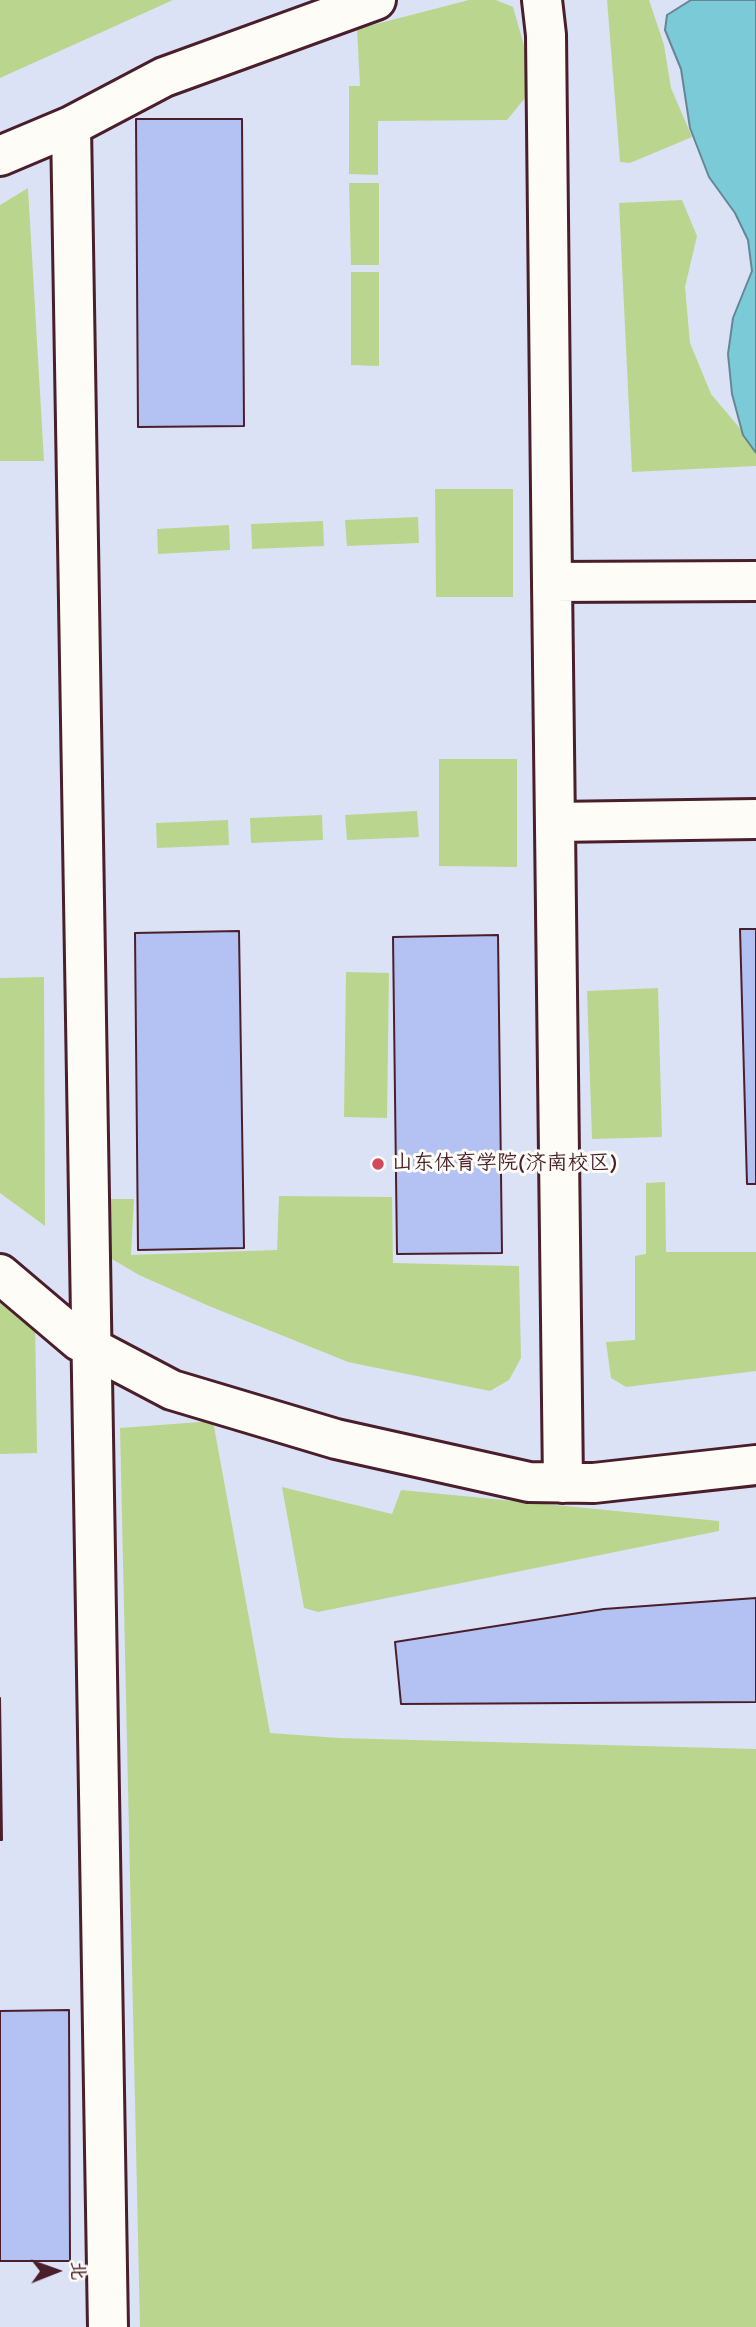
<!DOCTYPE html>
<meta charset="utf-8">
<style>
body{margin:0}
#map{position:relative;width:756px;height:2327px;overflow:hidden;background:#eef0f6;font-family:"Balsamiq Sans","LXGW WenKai TC",sans-serif}
canvas{display:block}
.north{position:absolute;left:21px;top:2236px;width:70px;height:70px;-webkit-text-stroke:5px #fdfcf7;paint-order:stroke;rotate:89deg;font-size:19px;font-weight:700;line-height:28px;text-align:center;color:#4a1f2b}
.north::after{content:'';display:block;margin:auto;width:24px;height:32px;background:#4a1f2b;clip-path:polygon(50% 0,100% 100%,50% 72%,0 100%)}
</style>
<div id="map">
<canvas width="756" height="2327"></canvas>
<div class="north">北</div>
</div>
<script>
const g = document.querySelector('canvas').getContext('2d');
g.lineJoin = 'round';
function paint(path, color) { g.fillStyle = color; g.fill(path, 'evenodd'); }
const poly = rows => new Path2D(rows.map(r => 'M' + r).join(''));
function trace(path, color, width, dash) { g.strokeStyle = color; g.lineWidth = width; g.lineCap = dash ? 'butt' : 'round'; g.setLineDash(dash || []); g.stroke(path); }
function label(font, color, halo, rows, align = 'center') {
  g.font = font + ' "Balsamiq Sans","LXGW WenKai TC",sans-serif'; g.lineWidth = 6; g.setLineDash([]); g.textBaseline = 'middle'; g.strokeStyle = halo; g.fillStyle = color; for (const [text, x, y, turn = 0] of rows) {
    g.save(); g.translate(x, y); g.rotate((+turn || 0) * Math.PI / 180); g.textAlign = isNaN(turn) ? turn : align; if (halo) g.strokeText(text, 0, 0); g.fillText(text, 0, 0); g.restore();
  }
}
paint(poly([
 [0,0,756,0,756,2327,0,2327]
]), '#dce2f5');
paint(poly([
 [0,0,173,0,0,78],
 [469,0,496,0,513,7,525,49,525,98,507,120,378,121,378,175,349,174,349,86,360,86,357,29],
 [607,0,649,0,664,45,671,88,692,137,630,163,620,162],
 [349,183,379,183,379,265,351,265],
 [28,188,44,461,0,461,0,205],
 [682,200,697,236,685,287,690,343,711,394,743,432,756,441,756,466,632,472,619,203],
 [351,272,379,272,379,366,351,365],
 [435,489,513,489,513,597,436,597],
 [418,517,419,543,347,546,345,520],
 [323,521,324,546,252,549,251,524],
 [229,525,230,550,158,554,157,529],
 [439,759,517,759,517,867,439,866],
 [417,811,419,837,347,840,345,815],
 [322,815,323,840,251,843,250,818],
 [228,820,229,845,157,848,156,823],
 [346,972,389,973,387,1118,344,1117],
 [44,977,45,1226,0,1193,0,978],
 [658,988,662,1137,592,1139,587,991],
 [665,1182,666,1252,756,1252,756,1371,626,1387,611,1378,606,1342,635,1340,635,1256,646,1254,646,1183],
 [279,1196,392,1197,393,1263,519,1266,521,1358,509,1380,490,1391,348,1362,209,1306,139,1275,100,1252,102,1199,134,1199,131,1255,277,1250],
 [0,1291,35,1317,37,1453,0,1454],
 [213,1421,270,1733,339,1738,756,1749,756,2327,140,2327,120,1428],
 [282,1487,392,1514,401,1490,719,1521,719,1531,318,1612,304,1608]
]), '#bad68e');
const water = poly([
 [691,0,756,0,756,453,743,435,732,394,728,354,733,318,752,271,748,240,735,213,709,177,690,128,681,69,665,30,667,15,691,0]
]);
paint(water, '#7bcad8');
trace(water, '#678693', 2);
const building = poly([
 [136,119,242,119,244,426,138,427,136,119],
 [740,929,756,929,756,1184,747,1184,740,929],
 [239,931,244,1248,138,1250,135,933,239,931],
 [498,935,502,1253,397,1254,393,937,498,935],
 [756,1598,756,1702,401,1704,395,1642,604,1609,756,1598],
 [0,1698,2,1840,0,1840,0,1698],
 [69,2010,70,2261,0,2261,0,2011,69,2010]
]);
paint(building, '#b3c2f2');
trace(building, '#4a1f2b', 2);
const minor = poly([
 [542,0,546,35,552,582],
 [71,126,108,2327],
 [0,156,71,126,164,77,376,0],
 [555,822,756,819],
 [0,1274,79,1341,172,1390,336,1439,529,1482,594,1483,756,1465],
 [563,1483,552,582,756,581]
]);
trace(minor, '#4a1f2b', 44);
trace(minor, '#fdfcf7', 38);
for (const [x, y, r, color] of [
 [378,1164,7,"#d1495b"]
]) { const dot = new Path2D(); dot.arc(x, y, r, 0, 2 * Math.PI); g.fillStyle = color; g.fill(dot); trace(dot, '#fdfcf7', 2.5); }
label('21px', '#4a1f2b', '#fdfcf7', [
 ["山东体育学院(济南校区)",392,1164]
], 'left');
</script>
